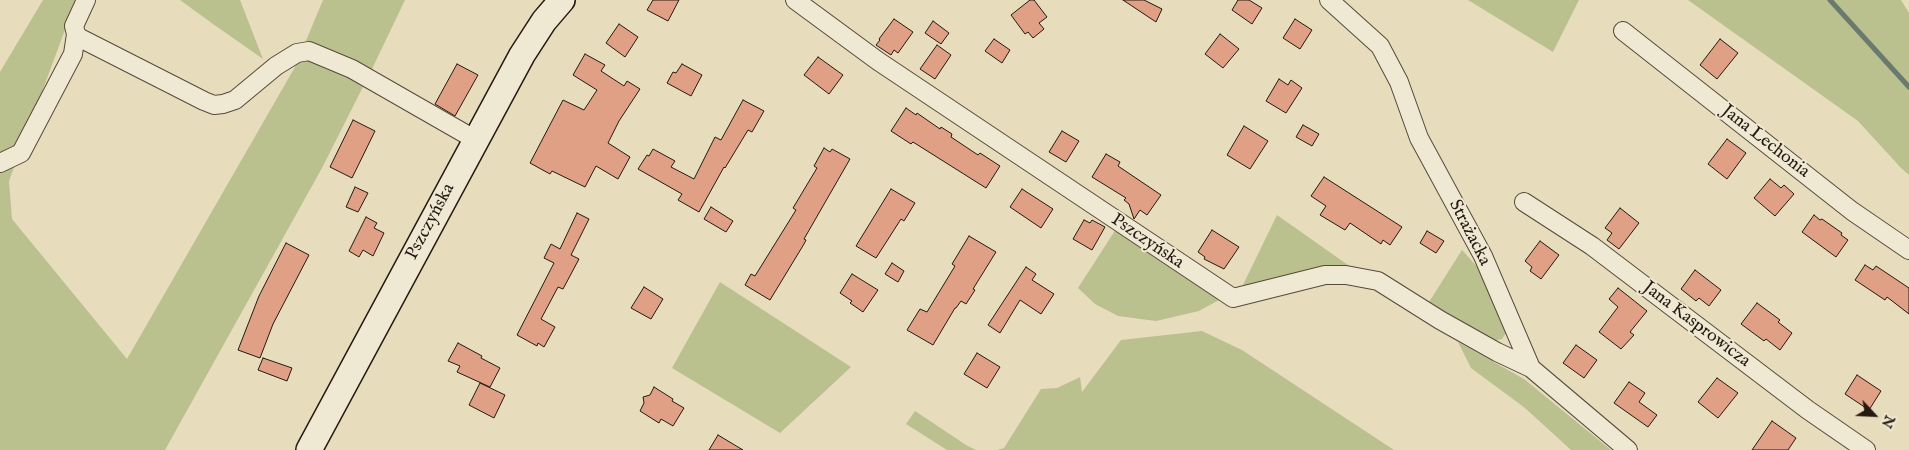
<!DOCTYPE html>
<meta charset="utf-8">
<style>
body{margin:0}
#map{position:relative;width:1909px;height:450px;overflow:hidden;background:#e7ddbd;font-family:"IM FELL English",serif}
canvas{display:block}
.north{position:absolute;left:1849px;top:390px;width:50px;height:50px;-webkit-text-stroke:4px #efe9d4;paint-order:stroke;rotate:115deg;font-size:14px;font-weight:700;line-height:20px;text-align:center;color:#261910}
.north::after{content:'';display:block;margin:auto;width:18px;height:22px;background:#261910;clip-path:polygon(50% 0,100% 100%,50% 72%,0 100%)}
</style>
<div id="map">
<canvas width="1909" height="450"></canvas>
<div class="north">N</div>
</div>
<script>
const g = document.querySelector('canvas').getContext('2d');
g.lineJoin = 'round';
function paint(path, color) { g.fillStyle = color; g.fill(path, 'evenodd'); }
const poly = rows => new Path2D(rows.map(r => 'M' + r).join(''));
function trace(path, color, width, dash) { g.strokeStyle = color; g.lineWidth = width; g.lineCap = dash ? 'butt' : 'round'; g.setLineDash(dash || []); g.stroke(path); }
function label(font, color, halo, rows, align = 'center') {
  g.font = font + ' "IM FELL English",serif'; g.lineWidth = 4; g.setLineDash([]); g.textBaseline = 'middle'; g.strokeStyle = halo; g.fillStyle = color; for (const [text, x, y, turn = 0] of rows) {
    g.save(); g.translate(x, y); g.rotate((+turn || 0) * Math.PI / 180); g.textAlign = isNaN(turn) ? turn : align; if (halo) g.strokeText(text, 0, 0); g.fillText(text, 0, 0); g.restore();
  }
}
paint(poly([
 [43,0,76,0,9,181,12,219,127,359,295,67,323,0,405,0,372,69,322,168,165,450,0,450,0,72],
 [180,0,240,0,263,59,213,24],
 [1468,0,1579,0,1553,52],
 [1688,0,1901,0,1909,13,1909,175,1901,168,1858,121],
 [1277,215,1355,270,1240,291],
 [1116,229,1221,299,1199,311,1156,321,1118,316,1095,304,1078,288],
 [1462,250,1480,270,1506,333,1502,339,1492,341,1431,309,1395,280,1429,302],
 [720,282,851,367,780,433,672,368],
 [1202,331,1242,350,1394,450,997,450,1004,448,1041,389,1057,388,1080,377,1082,392,1121,340],
 [1458,342,1524,379,1611,450,1571,450,1525,408,1471,368],
 [915,411,966,445,976,450,947,450,906,424]
]), '#bac08e');
trace(poly([
 [1830,0,1909,87]
]), '#6a7b6e', 5);
const building = poly([
 [653,0,679,0,668,21,647,10,653,0],
 [1030,0,1034,0,1047,17,1039,23,1044,29,1033,38,1028,32,1025,34,1011,15,1030,0],
 [1123,0,1144,0,1162,9,1156,22,1123,0],
 [1238,0,1249,0,1262,8,1252,24,1232,10,1238,0],
 [894,19,913,32,898,53,894,50,891,55,876,45,880,40,879,39,894,19],
 [1295,19,1312,30,1300,49,1283,38,1295,19],
 [933,21,949,33,941,44,925,33,933,21],
 [619,24,638,37,625,57,606,43,619,24],
 [1220,34,1239,49,1223,68,1205,54,1220,34],
 [994,39,1010,50,1002,63,985,51,994,39],
 [1720,39,1738,53,1717,79,1700,65,1720,39],
 [937,45,951,55,935,79,920,69,937,45],
 [585,54,605,65,601,71,624,86,627,81,640,89,619,121,608,143,630,157,618,179,596,166,585,187,552,171,550,174,530,163,563,100,584,110,597,90,573,75,585,54],
 [818,57,843,75,829,94,804,75,818,57],
 [457,64,478,75,455,116,435,104,457,64],
 [682,64,702,75,691,96,667,83,673,72,676,73,682,64],
 [1279,79,1288,85,1291,80,1302,88,1286,113,1266,101,1279,79],
 [743,100,764,111,752,132,748,130,725,168,724,167,699,212,678,200,682,194,638,169,647,155,649,156,653,149,675,161,671,167,694,179,715,137,721,140,743,100],
 [906,108,916,115,917,113,940,129,941,127,952,134,951,137,978,155,980,153,1000,166,986,188,913,142,911,144,891,131,906,108],
 [353,120,375,131,352,178,330,167,353,120],
 [1303,125,1319,134,1312,146,1296,137,1303,125],
 [1244,126,1268,141,1250,169,1227,155,1244,126],
 [1062,131,1079,141,1066,162,1049,152,1062,131],
 [1727,139,1746,153,1727,179,1708,164,1727,139],
 [824,148,830,152,832,149,850,159,804,239,806,240,804,244,770,300,745,285,751,274,755,276,796,210,793,208,817,168,814,166,824,148],
 [1106,154,1120,162,1118,166,1161,195,1147,215,1140,210,1134,219,1129,204,1124,200,1126,198,1092,177,1106,154],
 [1324,177,1402,227,1390,245,1383,240,1381,244,1350,223,1345,230,1320,215,1326,206,1311,196,1324,177],
 [1770,179,1781,188,1784,185,1794,194,1775,216,1754,198,1770,179],
 [355,187,368,193,358,212,346,207,355,187],
 [891,189,915,203,904,221,901,219,876,258,856,246,891,189],
 [1022,189,1053,209,1041,228,1010,207,1022,189],
 [711,207,733,221,726,232,704,219,711,207],
 [1620,208,1639,223,1619,249,1607,240,1612,233,1605,228,1620,208],
 [577,213,589,219,571,255,579,259,563,289,558,287,541,319,555,327,544,347,538,343,537,346,517,335,554,263,544,258,551,244,560,249,577,213],
 [1814,215,1820,220,1822,219,1842,233,1841,235,1848,240,1836,257,1802,232,1814,215],
 [366,217,377,223,374,228,384,233,373,256,363,250,359,257,349,251,366,217],
 [1084,220,1090,223,1092,220,1105,227,1092,250,1073,239,1084,220],
 [1212,230,1239,247,1224,269,1204,259,1205,257,1198,252,1212,230],
 [1427,231,1444,241,1436,253,1420,243,1427,231],
 [969,236,996,252,973,289,975,290,966,304,961,301,956,308,955,308,933,345,907,330,920,309,927,312,955,266,952,264,969,236],
 [1540,241,1559,255,1541,279,1530,271,1532,267,1525,261,1540,241],
 [286,243,309,255,273,324,260,358,238,350,259,296,286,243],
 [892,263,904,271,898,282,885,274,892,263],
 [1865,265,1873,270,1876,266,1909,288,1909,314,1887,297,1885,300,1855,280,1865,265],
 [1026,267,1036,274,1032,280,1054,294,1041,314,1020,300,1000,333,988,325,1026,267],
 [1695,270,1721,290,1709,306,1699,298,1696,301,1681,289,1695,270],
 [852,274,878,290,863,312,850,303,852,301,840,293,852,274],
 [644,287,663,299,651,319,631,308,644,287],
 [1618,288,1647,311,1630,332,1634,335,1621,349,1599,332,1618,307,1609,299,1618,288],
 [1757,303,1780,320,1778,322,1792,333,1780,350,1766,339,1764,341,1741,324,1757,303],
 [458,343,482,356,481,358,500,368,490,387,457,372,460,366,448,361,458,343],
 [1576,345,1597,360,1584,378,1563,363,1576,345],
 [977,353,1000,367,987,388,964,374,977,353],
 [263,358,292,368,287,381,258,370,263,358],
 [1857,375,1881,391,1869,410,1845,394,1857,375],
 [1717,378,1738,393,1718,418,1698,402,1717,378],
 [1629,382,1645,393,1639,402,1657,415,1648,427,1614,403,1629,382],
 [480,383,505,395,494,418,469,405,480,383],
 [654,387,673,399,672,401,684,408,673,426,661,419,659,423,640,411,644,403,643,397,650,395,654,387],
 [1772,421,1796,438,1788,450,1752,450,1772,421],
 [718,435,743,450,709,450,718,435]
]);
paint(building, '#dfa085');
trace(building, '#261910', 1);
const street = poly([
 [86,0,74,26,76,34,80,38,204,101,214,105,223,104,235,100,276,66,297,53,309,51,352,69,476,140],
 [795,0,878,61,1233,298,1325,275,1346,275,1378,281,1440,320,1497,352,1531,368],
 [1329,0,1380,46,1399,82,1419,138,1483,256,1531,368,1628,450],
 [1623,31,1852,211,1909,250],
 [0,163,21,153,73,54,76,34],
 [1524,202,1592,246,1808,410,1866,450]
]);
const secondary = poly([
 [309,450,522,55,544,21,562,0]
]);
trace(street, '#564a3b', 20);
trace(secondary, '#261910', 28);
trace(street, '#efe9d4', 18);
trace(secondary, '#efe9d4', 25);
label('18px', '#261910', '#efe9d4', [
 ["Jana Lechonia",1765,142,38],
 ["Pszczyńska",431,222,-62],
 ["Strażacka",1469,233,63],
 ["Pszczyńska",1147,242,34],
 ["Jana Kasprowicza",1696,325,37]
]);
</script>
